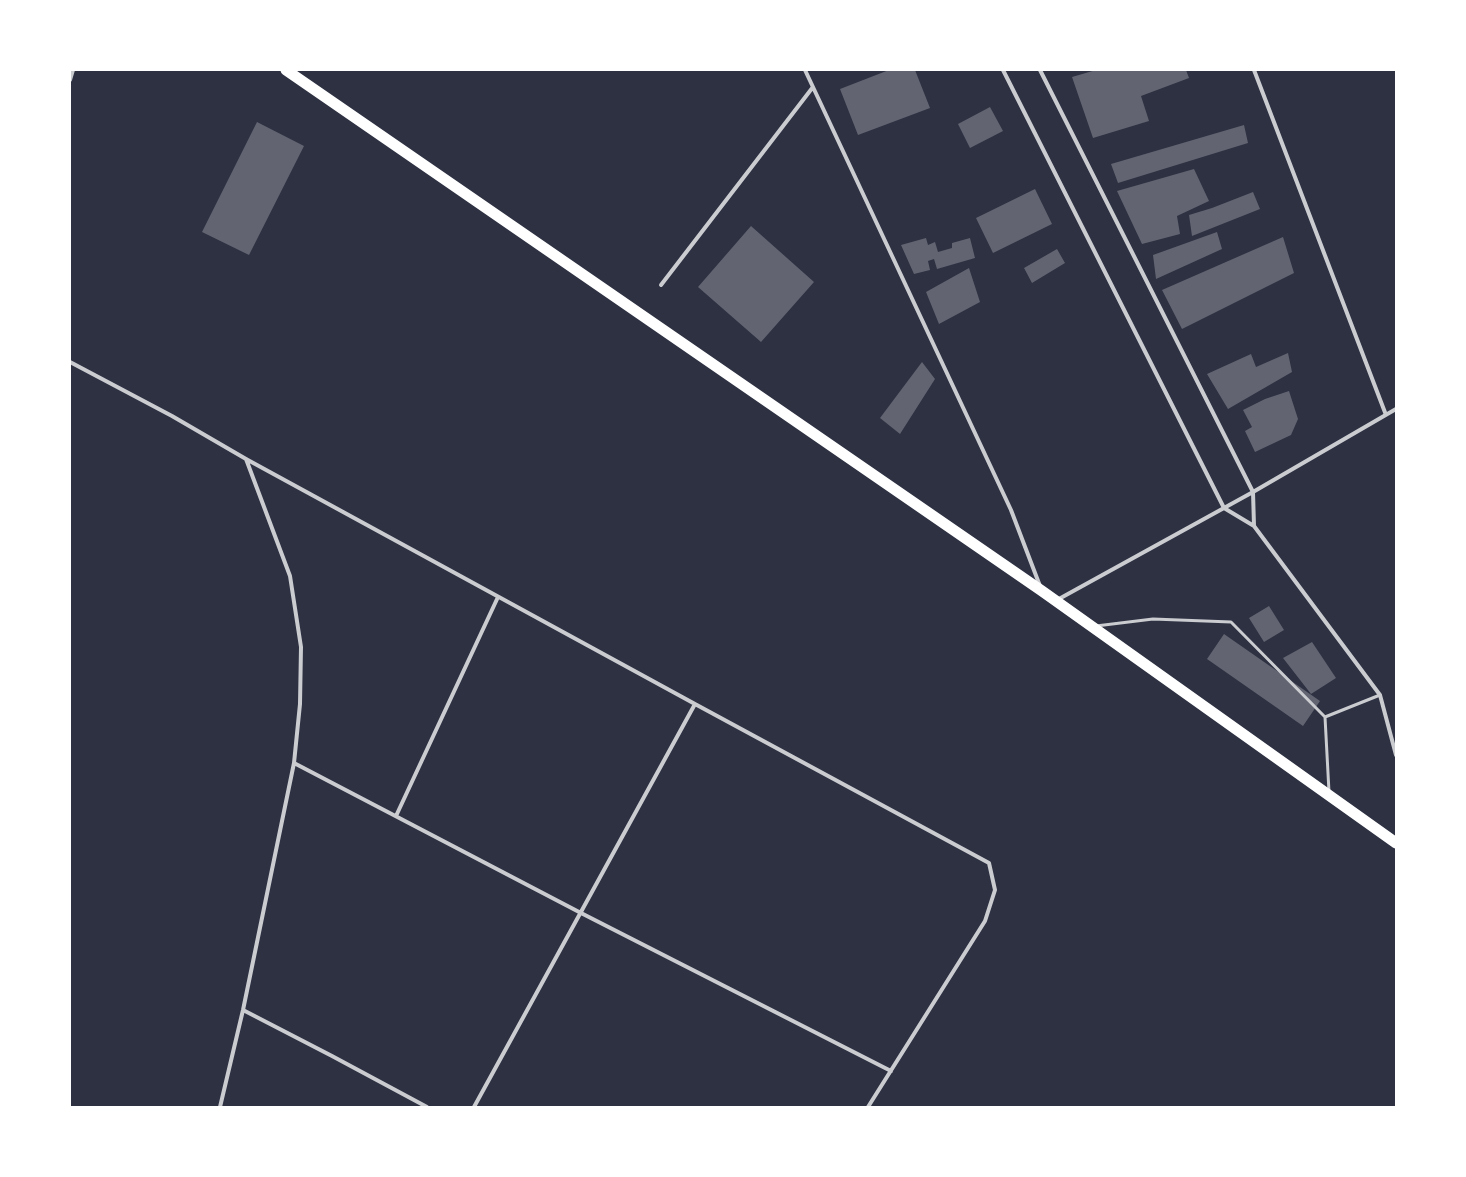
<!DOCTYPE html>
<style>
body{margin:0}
#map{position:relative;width:1466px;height:1177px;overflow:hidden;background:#2d3142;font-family:Overpass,sans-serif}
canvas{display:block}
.frame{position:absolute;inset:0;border:71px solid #fff;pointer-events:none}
</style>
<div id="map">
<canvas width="1466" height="1177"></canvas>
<div class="frame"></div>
</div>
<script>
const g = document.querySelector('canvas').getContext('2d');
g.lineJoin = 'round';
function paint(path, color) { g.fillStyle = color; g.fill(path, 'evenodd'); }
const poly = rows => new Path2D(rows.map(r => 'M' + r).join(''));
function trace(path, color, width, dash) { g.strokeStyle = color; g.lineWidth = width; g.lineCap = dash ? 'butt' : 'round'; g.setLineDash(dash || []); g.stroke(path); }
paint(poly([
 [889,70,915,70,930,108,858,135,840,89],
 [1096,70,1186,70,1189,78,1141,96,1149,121,1093,138,1072,77],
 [990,107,1003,131,970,148,958,124],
 [257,122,304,146,249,255,202,232],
 [1244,125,1248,143,1118,183,1111,164],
 [1194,169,1209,201,1177,216,1180,234,1142,244,1117,191],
 [1035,189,1052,224,993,253,976,218],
 [1253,192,1260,209,1192,236,1189,215,1212,208],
 [751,226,814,282,761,342,698,287],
 [1217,232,1222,249,1156,279,1153,255],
 [1283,237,1294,273,1182,329,1162,290],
 [926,238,928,245,935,242,938,252,952,248,952,243,970,238,975,258,937,269,934,259,928,261,930,270,914,274,901,245],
 [1057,249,1065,263,1032,283,1024,268],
 [969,268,980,302,939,324,926,292],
 [1288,353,1292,372,1228,409,1207,374,1251,354,1256,367],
 [922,362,935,379,900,434,880,418],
 [1289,391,1298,419,1291,435,1255,452,1245,431,1252,427,1243,410,1265,399],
 [1269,606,1284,630,1264,642,1249,618],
 [1224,634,1320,701,1303,726,1207,659],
 [1312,642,1336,678,1311,694,1283,658]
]), '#626471');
trace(poly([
 [1096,626,1153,619,1231,622,1325,717,1329,792],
 [1325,717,1380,695]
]), '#caccd0', 3);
trace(poly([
 [805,70,1011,510,1040,586],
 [1003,70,1224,508,1254,526,1380,695,1396,755],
 [1040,70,1253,492,1254,526],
 [1254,70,1386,415],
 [70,80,73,70],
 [661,285,813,87],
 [70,362,172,416,246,459,695,704,989,863,995,890,985,921,868,1107],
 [1057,600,1253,492,1396,409],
 [294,763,581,913,891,1071],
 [396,816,498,597],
 [243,1010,332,1056,427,1107],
 [220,1107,243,1010,294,763,300,704,301,647,290,576,246,459],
 [474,1107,695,704]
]), '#caccd0', 4);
trace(poly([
 [286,70,1042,591,1396,843]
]), '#fff', 11);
</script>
